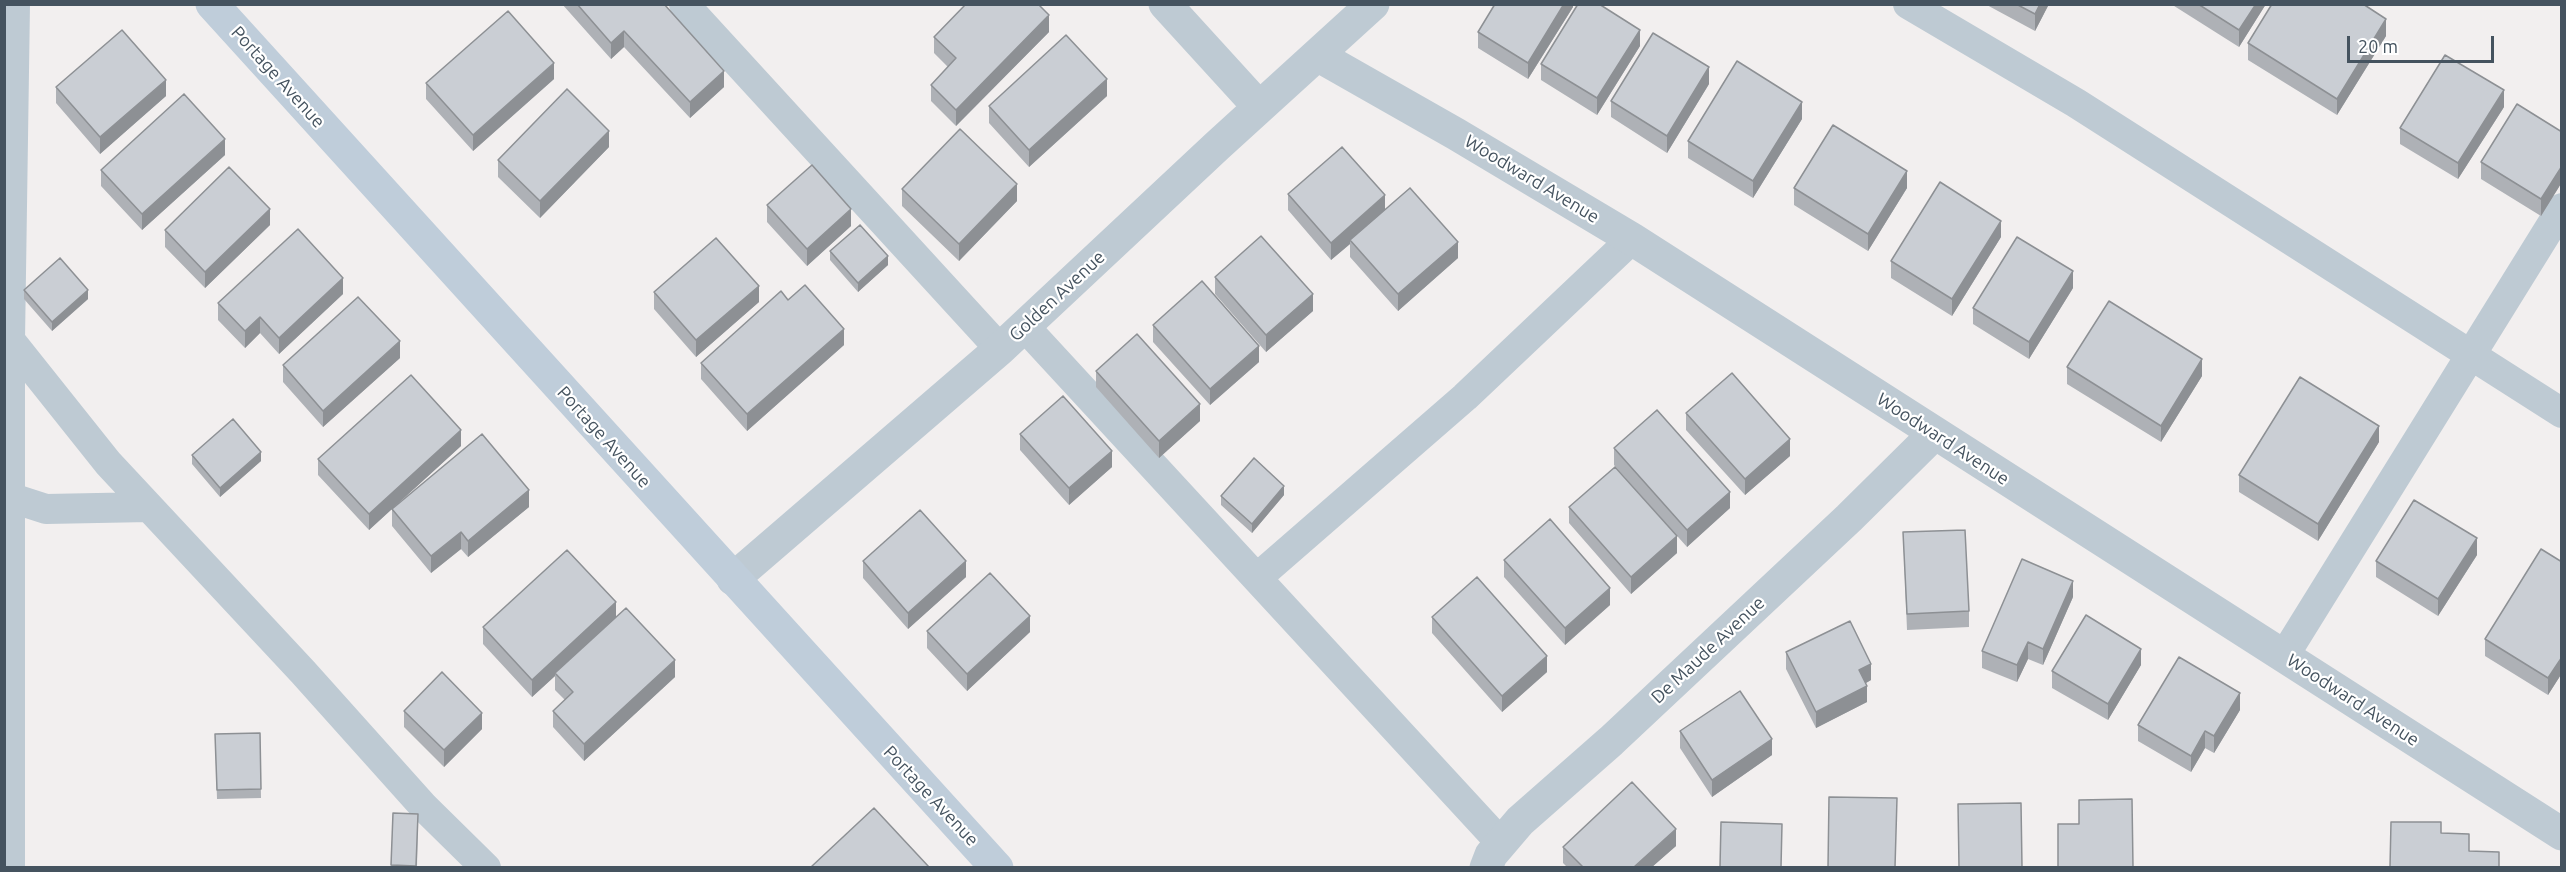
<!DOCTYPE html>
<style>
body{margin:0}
#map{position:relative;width:2566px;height:872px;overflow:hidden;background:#f2efef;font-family:Ubuntu,sans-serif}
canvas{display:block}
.frame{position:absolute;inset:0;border:6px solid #45535f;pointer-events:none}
.scale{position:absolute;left:2347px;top:36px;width:147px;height:27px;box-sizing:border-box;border:3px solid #45535f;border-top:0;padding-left:8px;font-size:18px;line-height:21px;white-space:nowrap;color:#45535f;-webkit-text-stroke:4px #fff;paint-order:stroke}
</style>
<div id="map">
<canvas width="2566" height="872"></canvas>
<div class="frame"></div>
<div class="scale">20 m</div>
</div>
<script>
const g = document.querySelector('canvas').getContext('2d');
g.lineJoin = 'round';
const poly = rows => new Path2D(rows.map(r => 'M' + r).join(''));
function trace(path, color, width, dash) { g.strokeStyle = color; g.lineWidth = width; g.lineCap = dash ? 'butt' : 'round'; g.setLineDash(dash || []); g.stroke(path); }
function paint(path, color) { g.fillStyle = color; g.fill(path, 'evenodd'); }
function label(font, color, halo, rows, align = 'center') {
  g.font = font + ' Ubuntu,sans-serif'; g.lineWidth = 4.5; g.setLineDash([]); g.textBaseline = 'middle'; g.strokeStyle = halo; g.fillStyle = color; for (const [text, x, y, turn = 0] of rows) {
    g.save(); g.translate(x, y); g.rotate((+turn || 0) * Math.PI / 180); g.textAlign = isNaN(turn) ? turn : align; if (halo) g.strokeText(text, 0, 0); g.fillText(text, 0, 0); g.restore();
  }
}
trace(poly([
 [684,4,1000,349],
 [1908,4,2076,103,2562,413],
 [1024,326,1501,843],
 [10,340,108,463,303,672,424,807,486,868],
 [4,498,12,498,46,509,149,507],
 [1258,577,1465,397,1632,239],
 [2284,656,2562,208],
 [10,868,10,340,15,4]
]), '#becad3', 30);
trace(poly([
 [1165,4,1259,107],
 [1317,55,1456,134,1632,239,2562,834],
 [733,579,1000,349,1217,146,1373,4],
 [1486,868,1491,855,1520,821,1611,741,1849,518,1934,434]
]), '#becad3', 33);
trace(poly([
 [212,4,997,868]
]), '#bfcdda', 33);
paint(poly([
 [562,4,664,4,724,87,690,118,624,47,611,59],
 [1573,4,1573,7,1528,79,1478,48,1478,32],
 [1985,4,2049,4,2035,31],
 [2171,4,2266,4,2239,47],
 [1049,32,956,126,931,101,931,85,948,67,934,53,934,37],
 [2386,36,2337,115,2248,60,2248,43],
 [1640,46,1597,115,1541,80,1541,64],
 [554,79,473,151,426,99,426,83],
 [1709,84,1667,153,1611,117,1611,101],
 [56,87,166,96,100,154,56,103],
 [1107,96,1029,167,989,123,989,106],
 [2504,107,2458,179,2400,144,2400,128],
 [1802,119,1753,198,1688,158,1688,141],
 [2562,132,2562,182,2541,216,2481,179,2481,162],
 [609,147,540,218,498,177,498,160],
 [225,155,142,230,101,186,101,170],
 [1794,188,1907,188,1868,251,1794,205],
 [902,189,1017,201,959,261,902,206],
 [1288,194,1385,209,1458,258,1398,311,1350,257,1350,244,1331,260,1288,210],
 [767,205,851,226,807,266,767,222],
 [270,225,205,288,165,247,165,230],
 [2001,237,1952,316,1891,278,1891,261],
 [830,251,888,265,858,292,830,260],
 [1215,277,1313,311,1266,352,1215,294],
 [2073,288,2029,359,1973,324,1973,308],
 [24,290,88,299,52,331,24,299],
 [654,292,759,302,696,357,654,309],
 [343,294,279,354,260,333,245,348,218,320,218,303],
 [788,300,844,345,747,431,701,379,701,363],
 [1153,325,1259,362,1210,405,1153,342],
 [400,358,323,427,283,382,283,365],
 [2067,367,2202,376,2161,442,2067,384],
 [1096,371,1200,421,1159,458,1096,387],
 [1686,413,1790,456,1745,495,1686,430],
 [1020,434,1112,467,1069,505,1020,450],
 [2379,442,2318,541,2239,492,2239,475],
 [461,446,369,530,318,475,318,459],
 [1614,448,1730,508,1687,547,1614,465],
 [192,455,261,461,220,497,192,464],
 [1284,495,1252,533,1221,505,1221,496],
 [529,507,468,557,461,549,431,573,392,526,392,509],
 [1569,507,1677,553,1631,594,1569,523],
 [1903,532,1969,611,1969,627,1907,630],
 [2477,555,2438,616,2376,577,2376,561],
 [1504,560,1610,605,1565,645,1504,577],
 [863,561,966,577,908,629,863,578],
 [2562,562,2562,673,2548,695,2485,656,2485,639],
 [2073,597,2043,665,2028,659,2017,682,1982,668,1982,651],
 [616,617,675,677,584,761,553,727,553,711,565,700,555,690,555,676,532,697,483,644,483,627],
 [1432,617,1547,672,1502,712,1432,633],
 [927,631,1030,632,967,691,927,648],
 [1786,652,1871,680,1866,683,1867,702,1816,728,1786,669],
 [2141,665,2108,720,2052,688,2052,671],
 [2240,710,2214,753,2205,748,2191,772,2138,741,2138,725],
 [404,711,482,729,444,767,404,727],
 [1680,731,1772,755,1712,797,1680,748],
 [260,733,261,798,217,799,215,734],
 [393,813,418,814,417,867,391,867],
 [1676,846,1652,867,1567,867,1563,863,1563,847]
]), '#aeb1b6');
paint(poly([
 [1564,4,1573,4,1573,7,1528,79,1528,63],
 [2040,4,2049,4,2035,31,2035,14],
 [2256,4,2266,4,2239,47,2239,30],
 [1049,15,1049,32,956,126,956,110],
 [2386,19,2386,36,2337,115,2337,99],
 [1640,30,1640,46,1597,115,1597,98],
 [624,31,624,47,611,59,611,43],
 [554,63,554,79,473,151,473,135],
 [1709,67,1709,84,1667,153,1667,136],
 [724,71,724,87,690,118,690,102],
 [1107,79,1107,96,1029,167,1029,150],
 [166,80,166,96,100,154,100,137],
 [2504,90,2504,107,2458,179,2458,163],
 [1802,102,1802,119,1753,198,1753,181],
 [609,131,609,147,540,218,540,201],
 [225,139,225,155,142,230,142,214],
 [2562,166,2562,182,2541,216,2541,199],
 [1907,171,1907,188,1868,251,1868,234],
 [1017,184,1017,201,959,261,959,244],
 [1385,195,1385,212,1350,240,1350,244,1331,260,1331,243],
 [270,209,270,225,205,288,205,272],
 [851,209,851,226,807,266,807,249],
 [2001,221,2001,237,1952,316,1952,299],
 [1458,242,1458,258,1398,311,1398,294],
 [888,256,888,265,858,292,858,283],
 [2073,271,2073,288,2029,359,2029,342],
 [343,278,343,294,279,354,279,338],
 [759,286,759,302,696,357,696,340],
 [88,290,88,299,52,331,52,322],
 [1313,294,1313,311,1266,352,1266,335],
 [260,317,260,333,245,348,245,331],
 [844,329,844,345,747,431,747,414],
 [400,341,400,358,323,427,323,411],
 [1259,346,1259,362,1210,405,1210,389],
 [2202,359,2202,376,2161,442,2161,426],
 [1200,404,1200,421,1159,458,1159,441],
 [2379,426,2379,442,2318,541,2318,524],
 [461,430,461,446,369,530,369,514],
 [1790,439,1790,456,1745,495,1745,479],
 [1112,451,1112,467,1069,505,1069,488],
 [261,452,261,461,220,497,220,488],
 [1284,486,1284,495,1252,533,1252,524],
 [529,490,529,507,468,557,468,541],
 [1730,492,1730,508,1687,547,1687,530],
 [461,532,461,549,431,573,431,556],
 [1677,536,1677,553,1631,594,1631,577],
 [2477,538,2477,555,2438,616,2438,599],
 [966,561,966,577,908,629,908,613],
 [2073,581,2073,597,2043,665,2043,649],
 [1610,588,1610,605,1565,645,1565,628],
 [616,602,616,618,555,673,555,676,532,697,532,680],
 [1030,616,1030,632,967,691,967,674],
 [2028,642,2028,659,2017,682,2017,665],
 [2141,649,2141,665,2108,720,2108,704],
 [1547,656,1547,672,1502,712,1502,696],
 [2562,657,2562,673,2548,695,2548,678],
 [675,660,675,677,584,761,584,744],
 [1871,664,1871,680,1859,687,1859,670],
 [1867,686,1867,702,1816,728,1816,712],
 [2240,693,2240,710,2214,753,2214,736],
 [482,713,482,729,444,767,444,750],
 [2205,731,2205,748,2191,772,2191,756],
 [1772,739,1772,755,1712,797,1712,780],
 [1676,829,1676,846,1652,867,1634,867]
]), '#8d9094');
const building = poly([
 [577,4,664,4,724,71,690,102,624,31,611,43,577,4],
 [966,4,1038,4,1049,15,956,110,931,85,956,58,934,37,966,4],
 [1495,4,1564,4,1528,63,1478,32,1495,4],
 [1578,4,1599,4,1640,30,1597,98,1541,64,1578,4],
 [2016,4,2040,4,2035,14,2016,4],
 [2198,4,2256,4,2239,30,2198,4],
 [2272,4,2363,4,2386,19,2337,99,2248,43,2272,4],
 [508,11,554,63,473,135,426,83,508,11],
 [122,30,166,80,100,137,56,87,122,30],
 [1653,33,1709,67,1667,136,1611,101,1653,33],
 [1066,35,1107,79,1029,150,989,106,1066,35],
 [2445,55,2504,90,2458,163,2400,128,2445,55],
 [1737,61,1802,102,1753,181,1688,141,1737,61],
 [567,89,609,131,540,201,498,160,567,89],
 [184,94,225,139,142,214,101,170,184,94],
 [2517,104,2562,132,2562,166,2541,199,2481,162,2517,104],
 [1833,125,1907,171,1868,234,1794,188,1833,125],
 [960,129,1017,184,959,244,902,189,960,129],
 [1342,147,1385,195,1331,243,1288,194,1342,147],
 [812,165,851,209,807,249,767,205,812,165],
 [229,167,270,209,205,272,165,230,229,167],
 [1940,182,2001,221,1952,299,1891,261,1940,182],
 [1410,188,1458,242,1398,294,1350,240,1410,188],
 [860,225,888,256,858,283,830,251,860,225],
 [298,229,343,278,279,338,260,317,245,331,218,303,298,229],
 [1261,236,1313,294,1266,335,1215,277,1261,236],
 [2017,237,2073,271,2029,342,1973,308,2017,237],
 [716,238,759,286,696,340,654,292,716,238],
 [60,258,88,290,52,322,24,290,60,258],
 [1202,281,1259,346,1210,389,1153,325,1202,281],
 [805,285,844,329,747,414,701,363,781,291,788,300,805,285],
 [358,297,400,341,323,411,283,365,358,297],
 [2109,301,2202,359,2161,426,2067,367,2109,301],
 [1137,334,1200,404,1159,441,1096,371,1137,334],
 [1732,373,1790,439,1745,479,1686,413,1732,373],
 [411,375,461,430,369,514,318,459,411,375],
 [2300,377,2379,426,2318,524,2239,475,2300,377],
 [1063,396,1112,451,1069,488,1020,434,1063,396],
 [1657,410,1730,492,1687,530,1614,448,1657,410],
 [233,419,261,452,220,488,192,455,233,419],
 [482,434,529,490,468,541,461,532,431,556,392,509,482,434],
 [1254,458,1284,486,1252,524,1221,496,1254,458],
 [1615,467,1677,536,1631,577,1569,507,1615,467],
 [2414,500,2477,538,2438,599,2376,561,2414,500],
 [920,510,966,561,908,613,863,561,920,510],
 [1550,519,1610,588,1565,628,1504,560,1550,519],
 [1965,530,1969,611,1907,614,1903,532,1965,530],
 [2541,549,2562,562,2562,657,2548,678,2485,639,2541,549],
 [567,550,616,602,532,680,483,627,567,550],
 [2022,559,2073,581,2043,649,2028,642,2017,665,1982,651,2022,559],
 [990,573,1030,616,967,674,927,631,990,573],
 [1477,577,1547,656,1502,696,1432,617,1477,577],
 [626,608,675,660,584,744,553,711,573,692,555,673,626,608],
 [2086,615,2141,649,2108,704,2052,671,2086,615],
 [1850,621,1871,664,1859,670,1867,686,1816,712,1786,652,1850,621],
 [2179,657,2240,693,2214,736,2205,731,2191,756,2138,725,2179,657],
 [442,672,482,713,444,750,404,711,442,672],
 [1740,691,1772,739,1712,780,1680,731,1740,691],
 [260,733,261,789,217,790,215,734,260,733],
 [1632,782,1676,829,1634,867,1583,867,1563,847,1632,782],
 [1829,797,1897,798,1895,867,1828,867,1829,797],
 [2132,799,2133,867,2058,867,2058,824,2079,824,2079,800,2132,799],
 [2021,803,2022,867,1959,867,1958,804,2021,803],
 [874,808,929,867,811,867,874,808],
 [393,813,418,814,416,866,391,865,393,813],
 [1721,822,1782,824,1781,867,1720,867,1721,822],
 [2391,822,2441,822,2441,833,2469,834,2469,851,2499,852,2499,867,2390,867,2391,822]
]);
paint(building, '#caced4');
trace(building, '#8d9094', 1.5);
label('18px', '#45535f', '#fff', [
 ["Portage Avenue",278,77,48],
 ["Woodward Avenue",1532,179,31],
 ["Golden Avenue",1057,296,-43],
 ["Portage Avenue",604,437,48],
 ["Woodward Avenue",1943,439,33],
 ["De Maude Avenue",1708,650,-43],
 ["Woodward Avenue",2353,700,33],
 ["Portage Avenue",931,796,47]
]);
</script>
